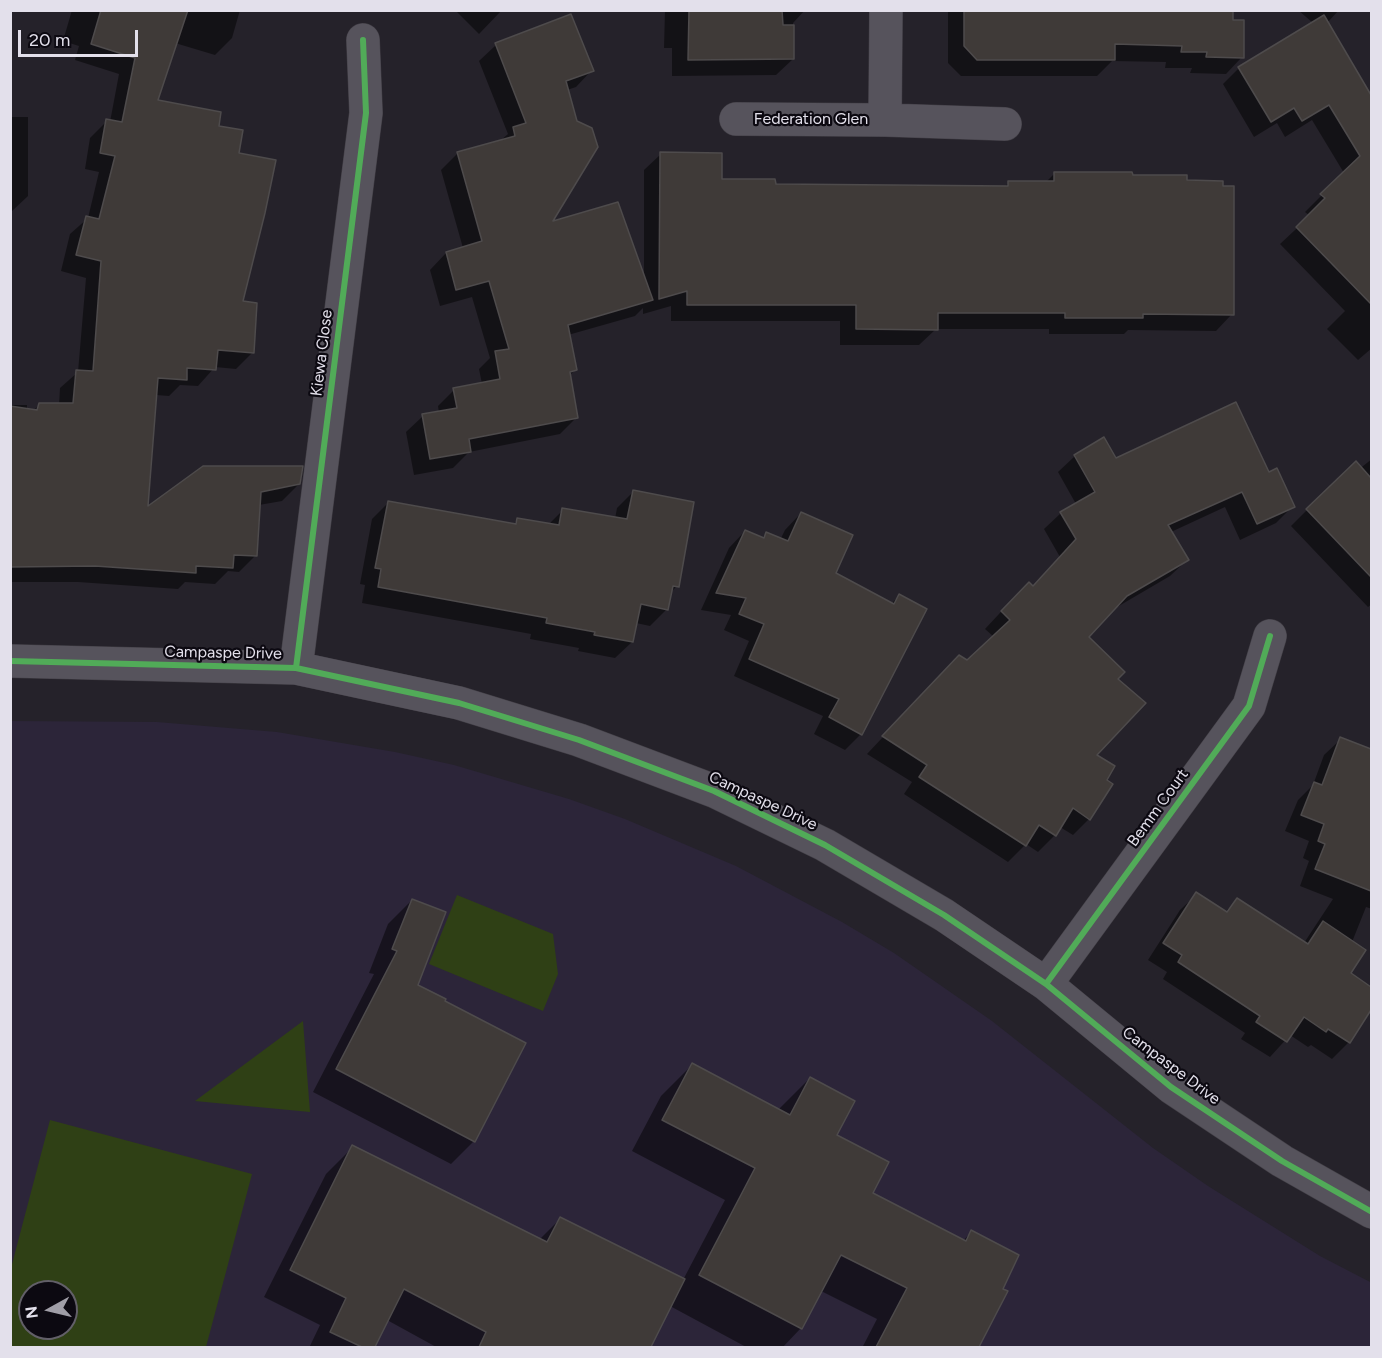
<!DOCTYPE html>
<style>
body{margin:0}
#map{position:relative;width:1382px;height:1358px;overflow:hidden;background:#25222a;font-family:Figtree,sans-serif}
canvas{display:block}
.frame{position:absolute;inset:0;border:12px solid #e3e0eb;pointer-events:none}
.north{position:absolute;left:18px;top:1280px;width:60px;height:60px;box-sizing:border-box;background:#0c0911;border:2px solid #625f68;border-radius:50%;rotate:262deg;font-size:16px;font-weight:700;line-height:24px;text-align:center;color:#e3e0eb}
.north::after{content:'';display:block;margin:auto;width:21px;height:27px;background:#a09ea7;clip-path:polygon(50% 0,100% 100%,50% 72%,0 100%)}
.scale{position:absolute;left:18px;top:30px;width:120px;height:27px;box-sizing:border-box;border:3px solid #e3e0eb;border-top:0;padding-left:8px;font-size:18px;line-height:21px;white-space:nowrap;color:#e3e0eb;-webkit-text-stroke:4px #0c0911;paint-order:stroke}
</style>
<div id="map">
<canvas width="1382" height="1358"></canvas>
<div class="frame"></div>
<div class="north">N</div>
<div class="scale">20 m</div>
</div>
<script>
const g = document.querySelector('canvas').getContext('2d');
g.lineJoin = 'round';
function paint(path, color) { g.fillStyle = color; g.fill(path, 'evenodd'); }
const poly = rows => new Path2D(rows.map(r => 'M' + r).join(''));
function trace(path, color, width, dash) { g.strokeStyle = color; g.lineWidth = width; g.lineCap = dash ? 'butt' : 'round'; g.setLineDash(dash || []); g.stroke(path); }
function label(font, color, halo, rows, align = 'center') {
  g.font = font + ' Figtree,sans-serif'; g.lineWidth = 4.5; g.setLineDash([]); g.textBaseline = 'middle'; g.strokeStyle = halo; g.fillStyle = color; for (const [text, x, y, turn = 0] of rows) {
    g.save(); g.translate(x, y); g.rotate((+turn || 0) * Math.PI / 180); g.textAlign = isNaN(turn) ? turn : align; if (halo) g.strokeText(text, 0, 0); g.fillText(text, 0, 0); g.restore();
  }
}
paint(poly([
 [11,721,157,722,277,732,395,752,454,765,569,799,625,819,736,866,842,922,894,953,992,1021,1153,1148,1208,1186,1320,1256,1372,1283,1371,1348,11,1348],
 [30,1292,66,1292,66,1328,30,1328]
]), '#2c2539');
paint(poly([
 [457,895,553,934,558,974,543,1011,429,964],
 [303,1021,310,1112,195,1101],
 [50,1120,252,1174,206,1347,11,1347,11,1268],
 [30,1292,66,1292,66,1328,30,1328]
]), '#2f4015');
paint(poly([
 [72,10,240,10,232,38,215,55,175,43,156,101,217,127,237,155,241,303,252,353,236,369,215,367,198,386,180,385,169,396,156,395,146,509,299,484,282,501,259,505,255,556,239,572,228,571,215,584,185,582,178,589,78,582,10,582,10,405,27,405,27,410,33,411,39,405,59,405,60,388,78,372,86,278,61,271,70,234,88,218,99,172,85,169,90,138,107,121,110,122,119,74,75,60,79,46,63,41],
 [455,10,502,10,479,34],
 [665,10,805,10,793,23,793,59,776,75,672,76,672,48,664,48],
 [948,10,1231,10,1231,21,1242,57,1226,74,1190,73,1192,68,1165,68,1166,62,1112,61,1097,76,961,76,948,63],
 [1298,10,1339,10,1327,23,1372,98,1372,348,1358,360,1327,329,1345,311,1280,244,1310,216,1305,212,1344,173,1312,120,1285,137,1277,123,1254,137,1223,84,1239,68,1313,23],
 [570,15,592,70,576,87,567,90,549,224,644,277,644,170,661,154,720,180,774,185,1004,187,1009,183,1045,183,1054,174,1232,314,1216,331,1128,330,1124,334,1049,334,1049,329,936,329,919,345,840,345,840,321,671,321,671,306,643,314,643,308,635,316,568,335,575,370,569,376,577,417,560,434,469,452,453,468,414,475,406,432,423,416,439,413,438,406,454,390,482,384,479,369,490,358,472,297,440,306,430,270,446,253,463,248,441,170,458,153,500,141,508,134,479,61,496,45],
 [10,117,28,117,28,196,11,212],
 [1075,456,1268,474,1293,506,1276,523,1240,540,1225,507,1171,532,1187,560,1170,576,1112,610,1087,637,1116,679,1095,756,1089,819,1073,835,1060,827,1055,835,1038,852,1026,844,1008,862,904,794,912,782,867,754,943,673,967,661,994,637,985,629,1012,600,1032,587,1060,557,1044,529,1061,513,1076,504,1058,472],
 [1372,459,1372,604,1368,607,1291,526,1307,510],
 [633,492,677,586,670,593,667,609,650,626,636,623,632,642,615,658,578,651,579,648,530,639,531,634,362,603,365,585,360,584,372,519,388,503,513,525,518,520,548,525,563,510,615,519,617,508],
 [801,513,834,574,891,604,899,596,861,734,845,750,814,734,823,716,734,676,749,641,724,630,731,615,701,610,729,548,745,531,761,539,766,534,780,540,785,530],
 [1341,739,1371,750,1372,748,1372,909,1366,907,1352,942,1349,974,1372,989,1372,1007,1349,1042,1332,1059,1311,1045,1308,1047,1290,1035,1270,1057,1241,1039,1245,1033,1163,979,1167,972,1148,960,1180,910,1197,894,1225,912,1237,900,1304,943,1333,899,1300,886,1309,861,1303,858,1309,841,1285,831,1298,800,1313,785,1324,755],
 [412,900,416,985,474,1141,451,1164,313,1092,374,974,369,973,388,924],
 [692,1065,778,1110,810,1078,835,1136,871,1193,963,1241,971,1232,1000,1289,1006,1292,978,1348,862,1348,877,1319,821,1291,801,1328,782,1348,748,1348,670,1306,650,1348,575,1348,552,1336,550,1338,568,1348,438,1348,387,1320,373,1348,309,1348,320,1325,264,1297,326,1174,353,1147,539,1240,560,1219,683,1280,725,1200,632,1151,661,1096]
]), '#0007');
const building = poly([
 [101,10,188,10,158,100,221,112,219,126,243,130,239,153,276,160,265,213,243,301,257,303,254,353,218,350,216,370,187,368,187,380,158,378,148,506,203,466,303,466,300,484,261,492,257,556,234,555,233,568,196,566,196,573,95,566,10,567,10,406,37,410,39,403,73,403,76,370,93,371,101,261,76,255,86,216,99,219,115,156,100,153,106,119,122,122,135,58,91,44,101,10],
 [689,10,782,10,783,25,794,25,794,59,688,60,689,10],
 [964,10,1233,10,1233,20,1244,20,1244,58,1206,57,1207,52,1181,52,1182,46,1115,44,1115,60,977,60,964,46,964,10],
 [571,14,594,71,566,81,577,121,592,128,598,147,553,221,618,202,653,300,568,325,577,370,570,372,578,418,469,439,471,452,430,459,422,414,457,408,453,388,500,379,495,351,509,349,489,281,456,290,446,252,482,241,457,152,515,136,513,127,526,123,495,43,571,14],
 [1324,15,1371,95,1371,304,1296,227,1325,198,1320,194,1360,156,1329,105,1302,121,1294,108,1271,122,1238,67,1324,15],
 [660,152,722,153,722,179,775,179,776,184,1008,186,1008,181,1054,181,1054,172,1132,172,1133,175,1187,175,1187,180,1223,181,1223,186,1234,186,1234,315,1143,314,1143,318,1065,318,1065,313,938,313,938,330,856,329,856,305,687,305,687,291,659,299,660,152],
 [1236,402,1269,472,1277,468,1295,507,1257,524,1242,492,1168,525,1189,560,1127,596,1089,637,1125,672,1118,679,1146,703,1097,755,1115,766,1107,780,1113,784,1090,820,1073,808,1056,836,1039,825,1026,846,919,777,927,765,882,736,959,655,967,660,1010,620,1001,611,1029,582,1033,586,1076,539,1060,512,1095,492,1074,455,1104,437,1116,458,1236,402],
 [1356,461,1371,478,1371,577,1306,509,1356,461],
 [633,490,694,502,679,587,673,586,668,610,641,604,633,642,594,635,595,632,546,623,547,618,378,587,381,569,375,568,388,501,516,524,517,518,559,525,562,508,627,519,633,490],
 [801,512,853,535,836,573,894,604,899,594,927,609,862,735,829,717,839,699,749,659,764,624,739,614,746,598,716,593,745,530,764,538,766,532,788,541,801,512],
 [1340,737,1371,749,1371,891,1315,869,1325,844,1318,841,1324,824,1301,815,1314,782,1322,785,1340,737],
 [1196,892,1227,912,1237,898,1308,944,1323,921,1366,950,1351,973,1371,987,1371,1010,1350,1043,1328,1029,1326,1032,1304,1017,1287,1042,1256,1022,1260,1016,1178,962,1182,955,1163,943,1196,892],
 [412,899,446,912,418,985,446,999,445,1001,526,1043,475,1142,336,1069,397,951,392,949,412,899],
 [692,1063,790,1115,810,1077,855,1101,837,1135,889,1162,873,1193,966,1241,971,1230,1019,1255,1003,1289,1008,1291,979,1347,876,1347,907,1288,841,1255,802,1329,699,1275,755,1168,662,1120,692,1063],
 [352,1145,547,1242,560,1217,685,1279,651,1347,479,1347,486,1332,404,1289,375,1347,362,1347,330,1332,346,1298,290,1270,352,1145]
]);
paint(building, '#3f3a38');
trace(building, '#4e4b4c', 1.5);
const minor = poly([
 [736,119,885,120,1005,124],
 [885,120,886,10],
 [10,661,296,668,459,703,579,740,714,791,825,845,944,915,1046,984,1171,1087,1282,1161,1372,1212],
 [296,668,366,113,363,40],
 [1046,984,1249,706,1270,636]
]);
trace(minor, '#413e45', 34);
trace(minor, '#56535c', 33);
trace(poly([
 [10,661,296,668,459,703,579,740,714,791,825,845,944,915,1046,984,1171,1087,1282,1161,1372,1212],
 [296,668,366,113,363,40],
 [1046,984,1249,706,1270,636]
]), '#51ab58', 6);
label('16px', '#e3e0eb', '#0c0911', [
 ["Federation Glen",811,119],
 ["Kiewa Close",322,353,-83],
 ["Campaspe Drive",223,653,1],
 ["Campaspe Drive",763,801,25],
 ["Bemm Court",1158,808,-54],
 ["Campaspe Drive",1171,1066,37]
]);
</script>
